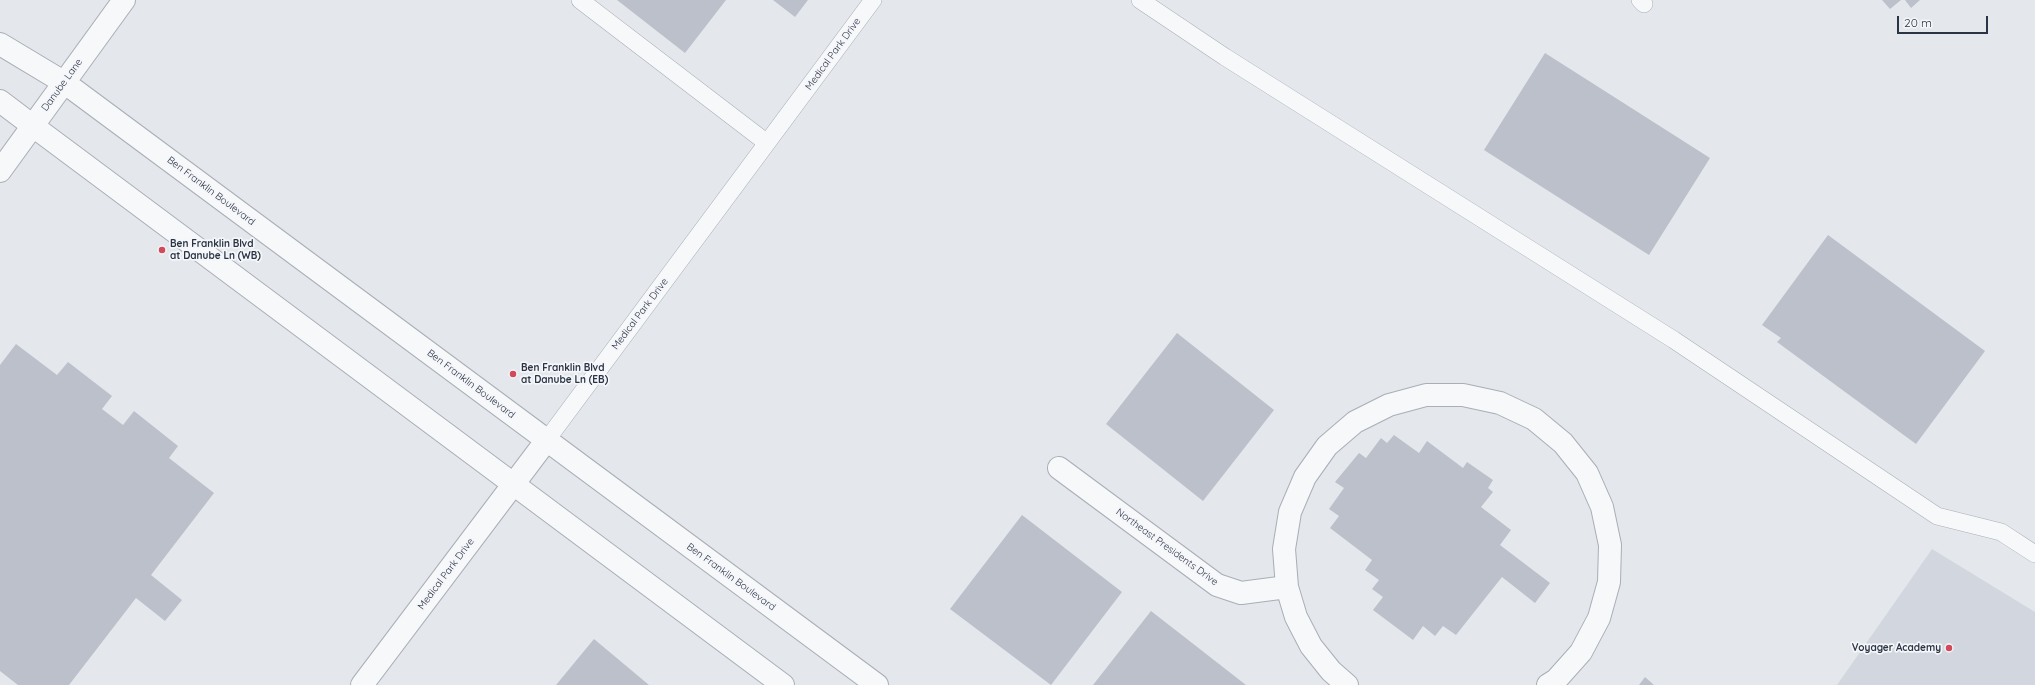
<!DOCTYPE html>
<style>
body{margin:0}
#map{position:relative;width:2035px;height:685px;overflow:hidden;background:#e4e7ec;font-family:Quicksand,sans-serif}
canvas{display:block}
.scale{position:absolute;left:1897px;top:16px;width:91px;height:18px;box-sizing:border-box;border:2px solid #2b3445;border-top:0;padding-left:5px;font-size:12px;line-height:14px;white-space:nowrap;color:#2b3445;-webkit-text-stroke:3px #f4f6f9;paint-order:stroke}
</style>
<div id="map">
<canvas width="2035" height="685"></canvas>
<div class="scale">20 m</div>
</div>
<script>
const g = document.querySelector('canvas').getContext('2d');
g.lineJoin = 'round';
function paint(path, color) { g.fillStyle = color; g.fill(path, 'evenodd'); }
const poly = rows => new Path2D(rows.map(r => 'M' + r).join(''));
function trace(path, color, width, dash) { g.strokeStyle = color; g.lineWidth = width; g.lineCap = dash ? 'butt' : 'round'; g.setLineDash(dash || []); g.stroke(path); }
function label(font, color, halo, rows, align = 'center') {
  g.font = font + ' Quicksand,sans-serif'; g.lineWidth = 3.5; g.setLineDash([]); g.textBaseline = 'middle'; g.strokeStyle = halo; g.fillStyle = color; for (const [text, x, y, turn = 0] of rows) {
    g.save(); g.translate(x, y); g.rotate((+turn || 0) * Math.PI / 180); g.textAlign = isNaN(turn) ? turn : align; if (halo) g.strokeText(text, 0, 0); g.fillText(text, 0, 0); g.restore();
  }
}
paint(poly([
 [1932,549,2035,612,2035,685,1837,685]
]), '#d2d6de');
paint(poly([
 [617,0,726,0,685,53],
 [773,0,808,0,795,17],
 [1882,0,1901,0,1890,9],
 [1905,0,1920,0,1911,8],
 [1545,53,1710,158,1649,255,1484,150],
 [1828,235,1985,351,1916,444,1777,342,1781,338,1762,325],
 [1177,333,1274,410,1203,501,1106,424],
 [16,344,57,375,68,362,112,396,102,409,123,425,134,411,178,446,169,458,214,493,151,575,182,600,165,621,136,598,69,685,18,685,0,671,0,365],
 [1394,435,1419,453,1427,441,1463,468,1467,462,1493,480,1488,488,1493,492,1481,507,1511,530,1500,545,1550,583,1535,603,1502,577,1456,635,1443,626,1435,636,1423,626,1413,640,1373,610,1383,597,1372,589,1379,580,1365,570,1372,560,1330,528,1339,516,1329,509,1344,488,1335,482,1359,453,1366,458,1381,438,1387,443],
 [1022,515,1122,592,1051,685,950,609],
 [1151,611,1246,685,1093,685],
 [594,639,649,685,556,685],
 [1645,677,1654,685,1639,685]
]), '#bbc0ca');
const service = poly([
 [580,0,767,143],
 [1140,0,1225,57,1674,340,1937,516,2001,532,2035,554],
 [1640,0,1644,4],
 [546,441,873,0]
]);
const minor = poly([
 [0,44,65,83],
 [0,101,33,126],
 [1059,468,1217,585,1241,593,1287,587],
 [362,685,546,441],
 [1347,685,1331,671,1311,646,1296,617,1287,587,1284,549,1290,512,1305,477,1327,446,1355,422,1389,405,1426,395,1463,395,1500,403,1534,419,1563,443,1587,473,1602,507,1610,545,1609,582,1599,618,1581,652,1556,680,1548,685]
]);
const tertiary = poly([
 [65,83,877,685],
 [33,126,783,685],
 [0,171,124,0]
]);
trace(service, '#a9aeb7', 18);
trace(minor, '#a9aeb7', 24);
trace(tertiary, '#a9aeb7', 24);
trace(service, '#f7f8fa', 17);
trace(minor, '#f7f8fa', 22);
trace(tertiary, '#f7f8fa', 22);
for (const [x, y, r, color] of [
 [162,250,4,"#d1495b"],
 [513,374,4,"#d1495b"],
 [1949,648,4,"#d1495b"]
]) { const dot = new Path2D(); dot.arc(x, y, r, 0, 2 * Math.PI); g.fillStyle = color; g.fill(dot); trace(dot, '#f4f6f9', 1.5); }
label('10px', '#2b3445', '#f4f6f9', [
 ["Medical Park Drive",833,54,-54],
 ["Danube Lane",62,85,-54],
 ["Ben Franklin Boulevard",211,191,37],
 ["Medical Park Drive",640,314,-53],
 ["Ben Franklin Boulevard",471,384,37],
 ["Northeast Presidents Drive",1167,547,36],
 ["Medical Park Drive",446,574,-53],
 ["Ben Franklin Boulevard",731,577,36]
]);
label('bold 10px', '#2b3445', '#f4f6f9', [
 ["Ben Franklin Blvd",170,244],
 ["at Danube Ln (WB)",170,256],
 ["Ben Franklin Blvd",521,368],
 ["at Danube Ln (EB)",521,380],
 ["Voyager Academy",1941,648,"right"]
], 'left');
</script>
